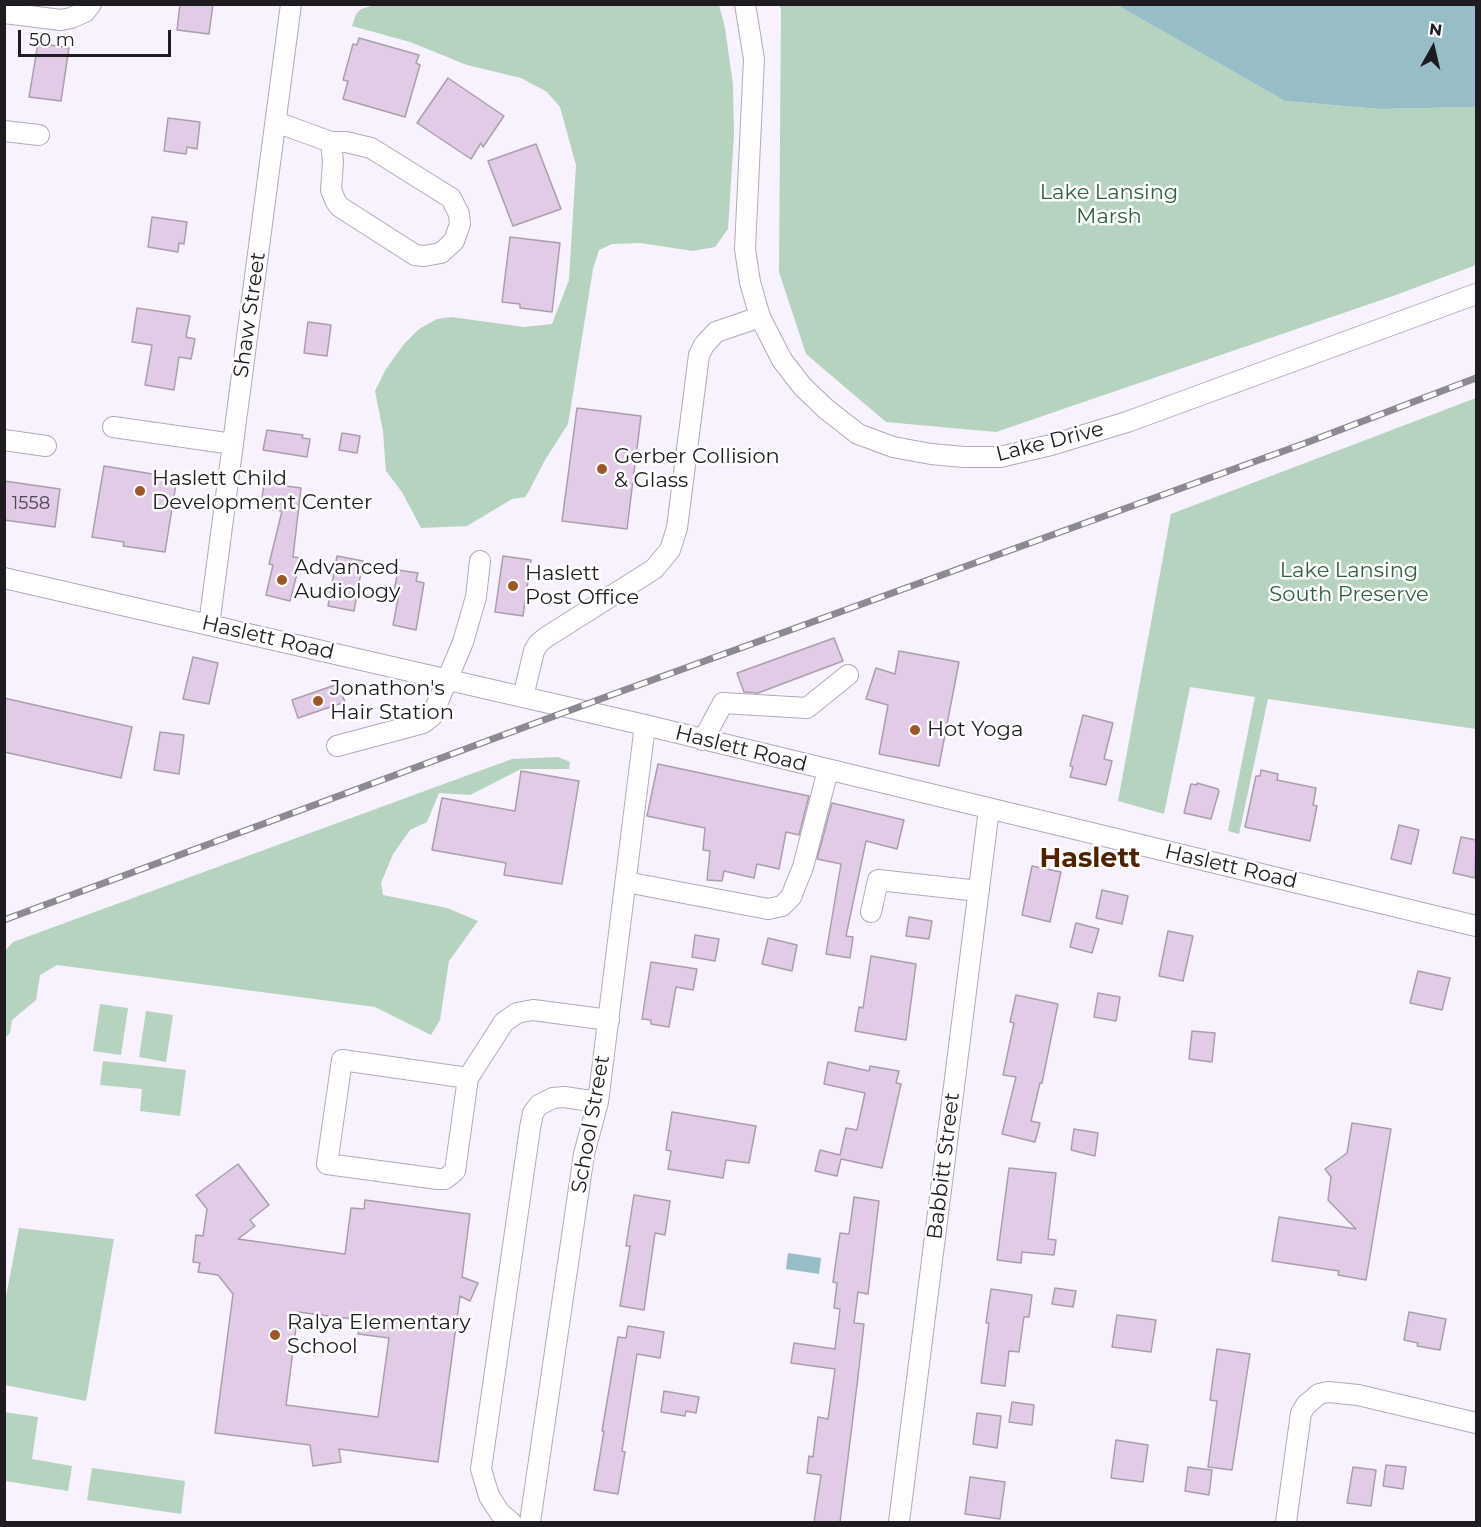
<!DOCTYPE html>
<style>
body{margin:0}
#map{position:relative;width:1481px;height:1527px;overflow:hidden;background:#f7f2fd;font-family:Montserrat,sans-serif}
canvas{display:block}
.frame{position:absolute;inset:0;border:6px solid #1e1b21;pointer-events:none}
.north{position:absolute;left:1403px;top:18px;width:60px;height:60px;-webkit-text-stroke:4px #fff;paint-order:stroke;rotate:8deg;font-size:16px;font-weight:700;line-height:24px;text-align:center;color:#1e1b21}
.north::after{content:'';display:block;margin:auto;width:21px;height:27px;background:#1e1b21;clip-path:polygon(50% 0,100% 100%,50% 72%,0 100%)}
.scale{position:absolute;left:18px;top:30px;width:153px;height:27px;box-sizing:border-box;border:3px solid #1e1b21;border-top:0;padding-left:8px;font-size:18px;line-height:21px;white-space:nowrap;color:#1e1b21;-webkit-text-stroke:4px #fff;paint-order:stroke}
</style>
<div id="map">
<canvas width="1481" height="1527"></canvas>
<div class="frame"></div>
<div class="north">N</div>
<div class="scale">50 m</div>
</div>
<script>
const g = document.querySelector('canvas').getContext('2d');
g.lineJoin = 'round';
function paint(path, color) { g.fillStyle = color; g.fill(path, 'evenodd'); }
const poly = rows => new Path2D(rows.map(r => 'M' + r).join(''));
function trace(path, color, width, dash) { g.strokeStyle = color; g.lineWidth = width; g.lineCap = dash ? 'butt' : 'round'; g.setLineDash(dash || []); g.stroke(path); }
function label(font, color, halo, rows, align = 'center') {
  g.font = font + ' Montserrat,sans-serif'; g.lineWidth = 5; g.setLineDash([]); g.textBaseline = 'middle'; g.strokeStyle = halo; g.fillStyle = color; for (const [text, x, y, turn = 0] of rows) {
    g.save(); g.translate(x, y); g.rotate((+turn || 0) * Math.PI / 180); g.textAlign = isNaN(turn) ? turn : align; if (halo) g.strokeText(text, 0, 0); g.fillText(text, 0, 0); g.restore();
  }
}
paint(poly([
 [447,5,719,5,725,28,733,85,734,135,728,229,715,247,693,251,640,243,612,244,599,250,593,269,568,424,545,460,529,491,525,497,512,499,467,526,421,528,402,492,386,471,383,431,375,391,386,369,404,344,419,329,437,319,451,317,524,327,552,324,569,280,576,165,560,107,547,92,521,78,467,65,410,42,352,26,356,14,361,9,375,5],
 [779,5,1117,5,1285,101,1380,109,1476,107,1476,265,1393,296,996,432,886,422,806,354,779,272,781,9],
 [1476,398,1476,729,1268,699,1239,834,1228,831,1255,697,1190,687,1164,814,1118,801,1171,514],
 [558,757,570,762,569,769,521,769,470,795,439,793,427,822,410,830,393,854,381,883,383,895,447,908,478,921,449,961,440,1020,431,1035,375,1007,57,965,40,975,36,1000,12,1020,10,1033,5,1038,5,951,13,942,512,759],
 [100,1004,128,1008,121,1055,93,1051],
 [146,1011,173,1015,166,1062,139,1057],
 [103,1061,186,1070,180,1116,140,1111,142,1089,100,1085],
 [19,1228,114,1239,86,1401,5,1385,5,1302],
 [4,1412,38,1417,32,1459,72,1466,68,1491,5,1481],
 [92,1468,185,1481,181,1514,87,1500]
]), '#b5d3be');
paint(poly([
 [1117,5,1476,5,1476,107,1380,109,1285,101],
 [788,1253,821,1258,819,1274,786,1269]
]), '#97bec6');
const building = poly([
 [180,4,213,4,209,34,177,30,180,4],
 [359,38,419,55,416,63,420,65,405,117,343,99,348,81,343,80,353,44,357,45,359,38],
 [38,43,69,48,61,101,29,97,38,43],
 [448,78,504,116,483,147,481,143,471,159,417,123,448,78],
 [168,118,200,122,197,149,187,147,186,154,164,151,168,118],
 [536,144,561,209,513,226,488,161,536,144],
 [152,217,187,222,184,244,179,243,178,252,148,247,152,217],
 [510,237,560,243,552,312,520,308,520,304,502,302,510,237],
 [137,308,190,316,186,337,195,339,191,359,179,357,174,390,145,385,152,345,132,342,137,308],
 [308,322,331,325,327,356,304,353,308,322],
 [577,408,641,416,627,529,562,521,577,408],
 [267,430,303,435,302,438,310,439,307,457,263,450,267,430],
 [342,433,360,436,357,453,339,450,342,433],
 [104,466,177,478,165,552,123,546,124,542,92,537,104,466],
 [4,481,60,489,55,527,4,520,4,481],
 [264,483,301,488,293,557,301,558,290,601,266,595,273,565,269,564,282,511,267,509,267,506,261,506,264,483],
 [337,556,363,561,354,611,328,606,337,556],
 [503,556,531,560,523,616,495,612,503,556],
 [398,570,418,573,416,581,424,583,416,630,393,625,399,594,394,592,398,570],
 [834,638,843,661,758,693,744,692,737,673,834,638],
 [899,651,959,662,939,766,879,754,888,705,866,699,876,668,895,674,899,651],
 [193,657,218,663,209,704,183,699,193,657],
 [338,684,345,702,298,718,292,700,338,684],
 [4,698,132,727,121,778,4,752,4,698],
 [1083,715,1113,723,1104,759,1112,761,1106,785,1070,777,1073,767,1070,766,1083,715],
 [160,732,184,735,179,774,154,770,160,732],
 [658,764,809,796,799,835,786,832,779,869,757,864,754,878,724,871,722,881,707,880,710,851,703,850,705,828,647,816,658,764],
 [1261,770,1278,774,1277,780,1316,788,1313,805,1317,806,1310,841,1245,827,1256,776,1260,776,1261,770],
 [521,771,579,781,562,884,504,875,506,863,432,850,442,798,515,811,521,771],
 [1197,783,1218,789,1219,791,1211,819,1184,813,1191,784,1197,785,1197,783],
 [832,803,904,820,897,849,866,841,846,936,853,937,850,958,826,954,841,864,817,859,832,803],
 [1399,825,1419,830,1411,864,1391,859,1399,825],
 [1461,837,1476,840,1475,878,1453,873,1461,837],
 [1032,866,1061,872,1050,922,1022,915,1032,866],
 [1102,890,1128,896,1122,924,1096,918,1102,890],
 [909,917,932,921,929,939,906,936,909,917],
 [1076,923,1099,929,1092,953,1070,947,1076,923],
 [1168,931,1193,936,1183,981,1159,976,1168,931],
 [695,935,719,939,715,961,692,957,695,935],
 [768,938,797,945,792,971,762,964,768,938],
 [871,956,916,964,906,1040,855,1031,859,1007,863,1008,871,956],
 [651,962,697,969,693,990,676,987,669,1027,651,1024,651,1020,642,1019,651,962],
 [1418,971,1450,978,1442,1010,1410,1003,1418,971],
 [1098,993,1120,997,1116,1021,1094,1017,1098,993],
 [1016,995,1058,1004,1042,1083,1040,1083,1031,1121,1040,1123,1035,1142,1002,1134,1016,1077,1003,1075,1014,1023,1010,1022,1016,995],
 [1192,1031,1215,1033,1212,1062,1189,1059,1192,1031],
 [828,1062,869,1071,870,1066,899,1071,896,1083,901,1084,882,1168,841,1159,837,1176,815,1171,820,1150,840,1155,846,1128,857,1130,865,1093,824,1084,828,1062],
 [672,1112,756,1126,749,1163,726,1160,723,1178,668,1169,671,1151,666,1150,672,1112],
 [1352,1123,1391,1129,1366,1280,1338,1275,1339,1271,1272,1261,1279,1217,1356,1229,1328,1200,1331,1177,1325,1169,1347,1153,1352,1123],
 [1074,1129,1098,1133,1095,1156,1071,1150,1074,1129],
 [238,1164,269,1205,250,1220,255,1226,238,1239,345,1254,351,1208,364,1209,365,1200,470,1214,462,1277,478,1283,470,1301,460,1296,438,1462,339,1449,341,1462,313,1466,310,1445,215,1433,233,1294,218,1275,198,1272,200,1263,193,1262,196,1235,203,1236,207,1209,196,1195,238,1164],
 [298,1312,360,1320,358,1334,389,1338,378,1417,286,1405,298,1312],
 [1009,1168,1056,1173,1048,1239,1056,1240,1054,1255,1022,1252,1021,1263,997,1260,1009,1168],
 [634,1195,670,1201,665,1235,655,1233,644,1310,620,1306,630,1246,626,1246,634,1195],
 [854,1197,879,1201,868,1294,858,1292,854,1323,864,1324,857,1385,840,1522,814,1522,821,1475,807,1473,809,1456,813,1457,818,1417,828,1419,835,1369,791,1363,794,1343,835,1349,840,1309,834,1308,837,1283,833,1282,840,1233,849,1234,854,1197],
 [1055,1288,1076,1291,1073,1307,1052,1304,1055,1288],
 [991,1289,1032,1295,1029,1317,1024,1317,1019,1352,1009,1351,1005,1386,981,1383,989,1323,986,1323,991,1289],
 [1409,1312,1446,1319,1440,1350,1417,1346,1418,1343,1404,1340,1409,1312],
 [1117,1315,1156,1320,1151,1352,1112,1347,1117,1315],
 [628,1326,664,1332,660,1358,637,1354,622,1451,625,1452,618,1494,594,1490,604,1431,602,1431,618,1337,626,1338,628,1326],
 [1217,1349,1250,1354,1232,1470,1208,1467,1217,1401,1210,1400,1217,1349],
 [664,1391,699,1397,696,1413,686,1411,685,1416,661,1412,664,1391],
 [1012,1402,1034,1405,1032,1425,1009,1422,1012,1402],
 [977,1413,1001,1416,997,1448,973,1444,977,1413],
 [1116,1440,1148,1445,1143,1482,1111,1478,1116,1440],
 [1386,1465,1406,1467,1403,1489,1383,1486,1386,1465],
 [1188,1467,1212,1470,1209,1495,1185,1491,1188,1467],
 [1353,1467,1376,1470,1371,1506,1347,1503,1353,1467],
 [970,1477,1005,1482,1000,1519,965,1514,970,1477]
]);
paint(building, '#e1cbe6');
trace(building, '#aa9ead', 1.5);
const minor = poly([
 [745,4,754,59,745,249,750,282,760,317,782,360,802,386,826,409,858,434,893,447,931,454,964,457,1000,457,1051,445,1127,422,1476,294],
 [4,13,61,20,71,18,85,12,91,4],
 [276,122,331,142,346,142,371,148,451,198,459,214,460,224,454,241,441,253,424,256,415,255,340,207,336,202,331,190,333,162,331,142],
 [4,131,39,135],
 [113,427,233,444],
 [4,440,46,446],
 [4,578,645,725,1476,926],
 [209,625,291,4],
 [523,697,534,651,538,644,545,638,654,569,670,550,677,528,699,355,704,345,716,332,760,317],
 [703,740,723,703,807,708,848,675],
 [337,746,423,723,432,716,463,642,476,597,480,561],
 [626,882,768,909,782,906,791,897,803,867,828,770],
 [871,912,878,880,979,891],
 [468,1078,342,1060,327,1164,438,1179,445,1179,455,1171,468,1078,504,1022,517,1013,533,1010,609,1020],
 [511,1522,500,1513,489,1496,481,1469,530,1128,533,1113,539,1105,553,1098,564,1097,598,1102],
 [530,1522,584,1154,598,1102,645,725],
 [899,1522,989,809],
 [1286,1522,1301,1413,1306,1405,1319,1394,1328,1392,1358,1395,1476,1423]
]);
trace(minor, '#b2a9ba', 22);
trace(minor, '#fff', 20);
const rail = poly([
 [4,920,622,691,1303,444,1476,378]
]);
trace(rail, '#8d8992', 7);
trace(rail, '#fff', 4.5, [14]);
for (const [x, y, r, color] of [
 [602,469,6,"#9c5829"],
 [140,491,6,"#9c5829"],
 [282,580,6,"#9c5829"],
 [513,586,6,"#9c5829"],
 [318,701,6,"#9c5829"],
 [915,730,6,"#9c5829"],
 [275,1335,6,"#9c5829"]
]) { const dot = new Path2D(); dot.arc(x, y, r, 0, 2 * Math.PI); g.fillStyle = color; g.fill(dot); trace(dot, '#fff', 2); }
label('18px', '#4f4752', null, [
 ["1558",31,504]
]);
label('21px', '#306041', '#fff', [
 ["Lake Lansing",1109,193],
 ["Marsh",1109,217],
 ["Lake Lansing",1349,571],
 ["South Preserve",1349,595]
]);
label('21px', '#1e1b21', '#fff', [
 ["Shaw Street",250,315,-82],
 ["Lake Drive",1050,442,-14],
 ["Haslett Road",268,638,13],
 ["Haslett Road",741,749,14],
 ["Haslett Road",1231,867,13],
 ["School Street",591,1124,-80],
 ["Babbitt Street",944,1166,-83]
]);
label('21px', '#1e1b21', '#fff', [
 ["Gerber Collision",614,457],
 ["& Glass",614,481],
 ["Haslett Child",152,479],
 ["Development Center",152,503],
 ["Advanced",294,568],
 ["Audiology",294,592],
 ["Haslett",525,574],
 ["Post Office",525,598],
 ["Jonathon's",330,689],
 ["Hair Station",330,713],
 ["Hot Yoga",927,730],
 ["Ralya Elementary",287,1323],
 ["School",287,1347]
], 'left');
label('bold 27px', '#4f2300', '#fff', [
 ["Haslett",1090,859]
]);
</script>
